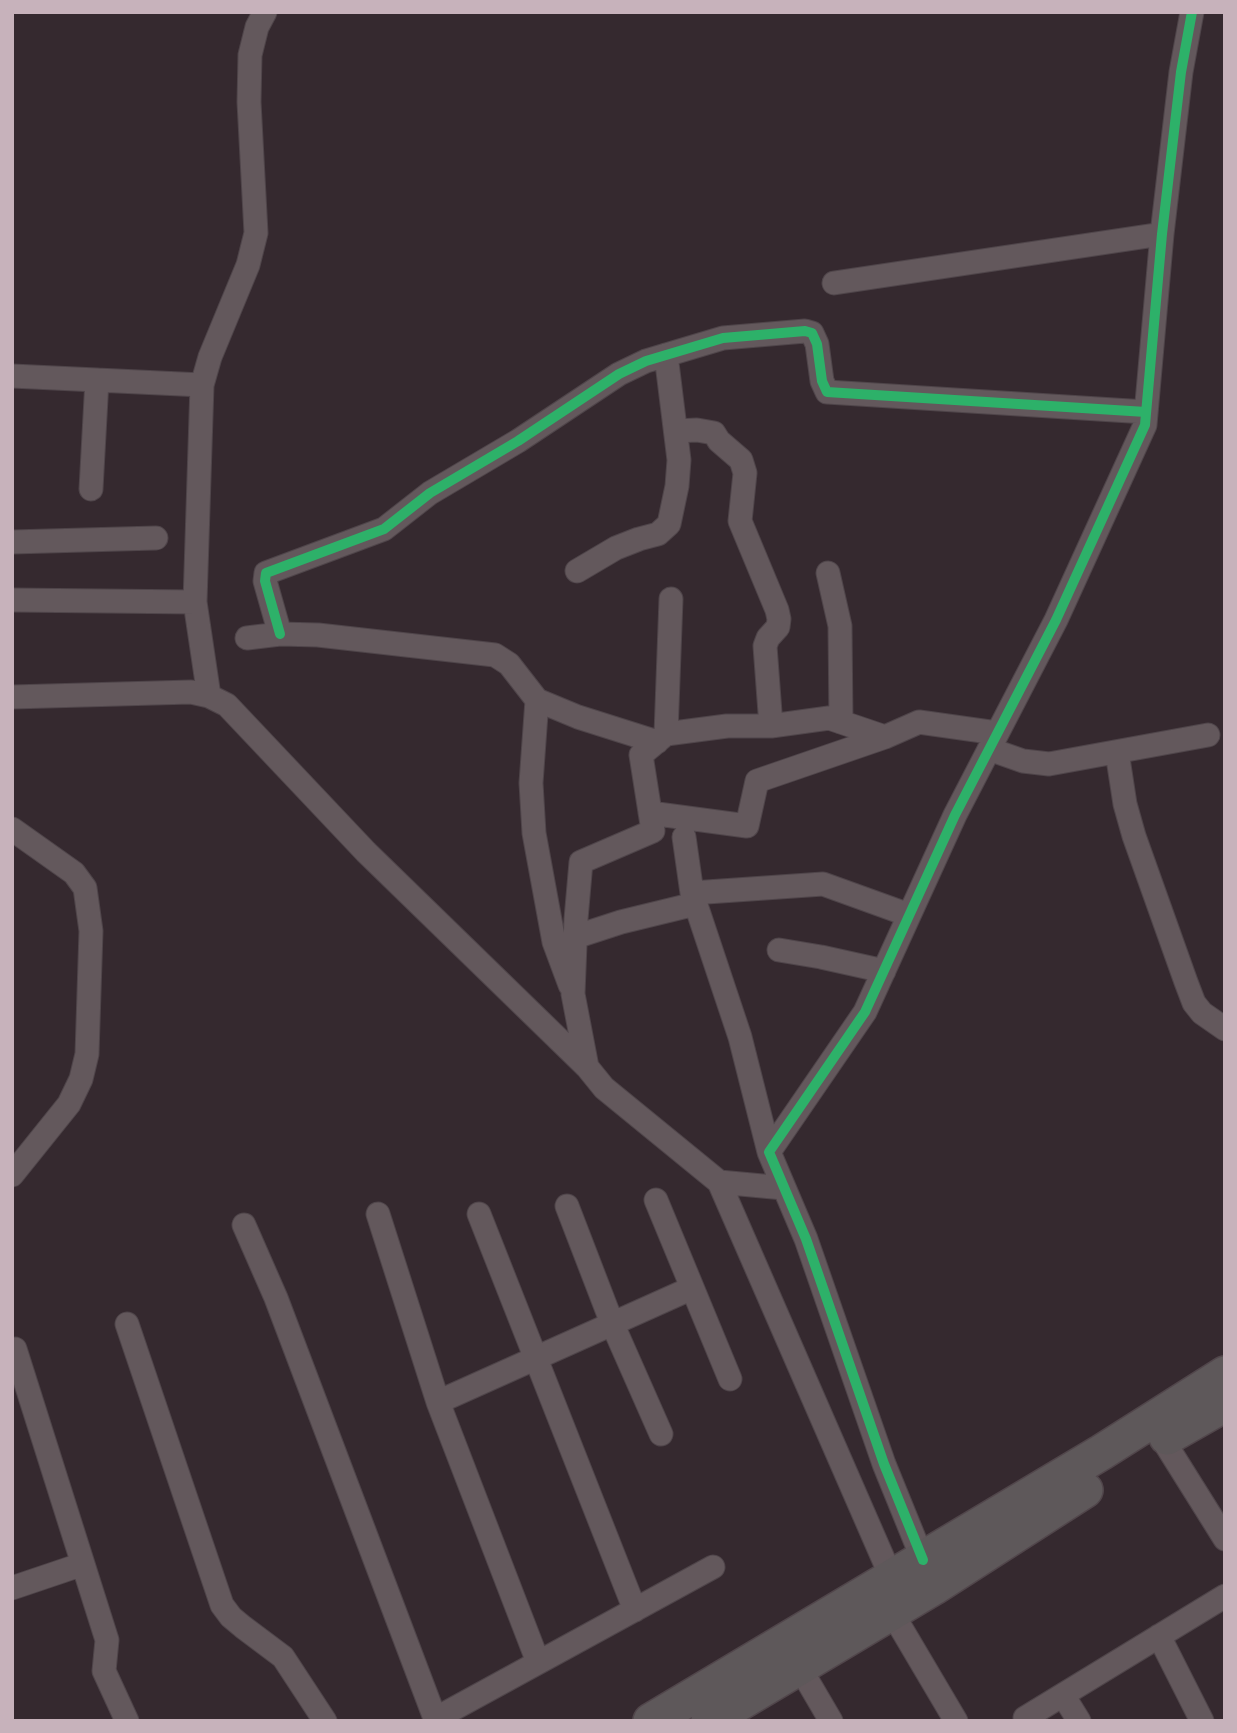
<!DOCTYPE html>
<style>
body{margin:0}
#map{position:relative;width:1237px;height:1733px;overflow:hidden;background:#35292f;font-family:"Archivo Narrow",sans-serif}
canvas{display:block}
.frame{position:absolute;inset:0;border:14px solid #c7b2bb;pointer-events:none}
</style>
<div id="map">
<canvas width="1237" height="1733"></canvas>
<div class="frame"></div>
</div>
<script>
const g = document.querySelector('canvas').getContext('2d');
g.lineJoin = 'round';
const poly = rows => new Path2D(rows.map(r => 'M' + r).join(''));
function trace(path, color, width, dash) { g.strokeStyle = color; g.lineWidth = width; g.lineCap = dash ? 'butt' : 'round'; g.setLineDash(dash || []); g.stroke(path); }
const minor = poly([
 [834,283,1162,234],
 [12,376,202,385],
 [676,431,697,430,714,433,719,441,741,460,745,473,740,521,777,610,779,619,778,627,768,638,765,646,771,726],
 [91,489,97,380],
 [12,542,156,538],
 [577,571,616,548,639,539,658,534,669,524,677,486,679,460,666,355],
 [828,573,840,626,841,722],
 [12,600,195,602],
 [280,634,265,581,266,573,384,529,430,493,518,441,619,374,646,361,723,338,805,331,812,333,817,344,822,381,827,392,1146,412],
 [247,638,280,634,318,635,495,655,509,664,537,700],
 [209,696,195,602,202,385,210,357,248,265,256,233,249,102,250,55,257,27,265,12],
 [12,697,191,692,209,696,227,705,366,852,587,1067],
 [666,734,671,599],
 [989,749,1023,761,1049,764,1208,735],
 [1117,752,1125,804,1134,836,1186,982,1194,1003,1202,1013,1225,1029],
 [650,813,747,826,757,781,885,737],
 [12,829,74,873,85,888,91,931,87,1054,81,1079,69,1104,12,1175],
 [684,837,692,893],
 [575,937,621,922,695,904],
 [779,950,821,957,884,971],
 [570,985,554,942,534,833,531,783,537,700,578,717,657,742],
 [769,1152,740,1037,692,893,823,884,909,915],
 [719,1182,896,1588],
 [784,1188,719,1182,604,1088,587,1067,573,994,576,919,581,862,653,831,641,755,666,734,727,726,771,726,829,718,885,737,919,722,997,733],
 [656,1200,730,1379],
 [567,1206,612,1323,661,1434],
 [378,1214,438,1402,538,1662],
 [479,1214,635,1610],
 [244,1225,276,1298,436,1721],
 [127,1324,222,1605,231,1617,243,1627,283,1657,325,1721],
 [15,1349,107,1640,104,1671,127,1721],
 [438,1402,692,1288],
 [1163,1440,1225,1539],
 [923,1560,884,1464,806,1239,769,1152,865,1012,955,815,1056,620,1145,425,1162,234,1181,72,1192,12],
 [12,1588,83,1564],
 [891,1611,956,1721],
 [1159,1636,1202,1721],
 [800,1668,831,1721],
 [1063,1695,1079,1721],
 [1025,1718,1225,1596],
 [435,1719,713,1567]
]);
const highway = poly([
 [1167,1437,1225,1404],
 [651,1721,1102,1452,1225,1374],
 [709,1721,934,1587,1085,1490]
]);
trace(minor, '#4f454a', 25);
trace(highway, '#51464b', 38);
trace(minor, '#63585c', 23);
trace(highway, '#5e585a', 35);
trace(poly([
 [280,634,265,581,266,573,384,529,430,493,518,441,619,374,646,361,723,338,805,331,812,333,817,344,822,381,827,392,1146,412],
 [923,1560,884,1464,806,1239,769,1152,865,1012,955,815,1056,620,1145,425,1162,234,1181,72,1192,12]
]), '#2db169', 10);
</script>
